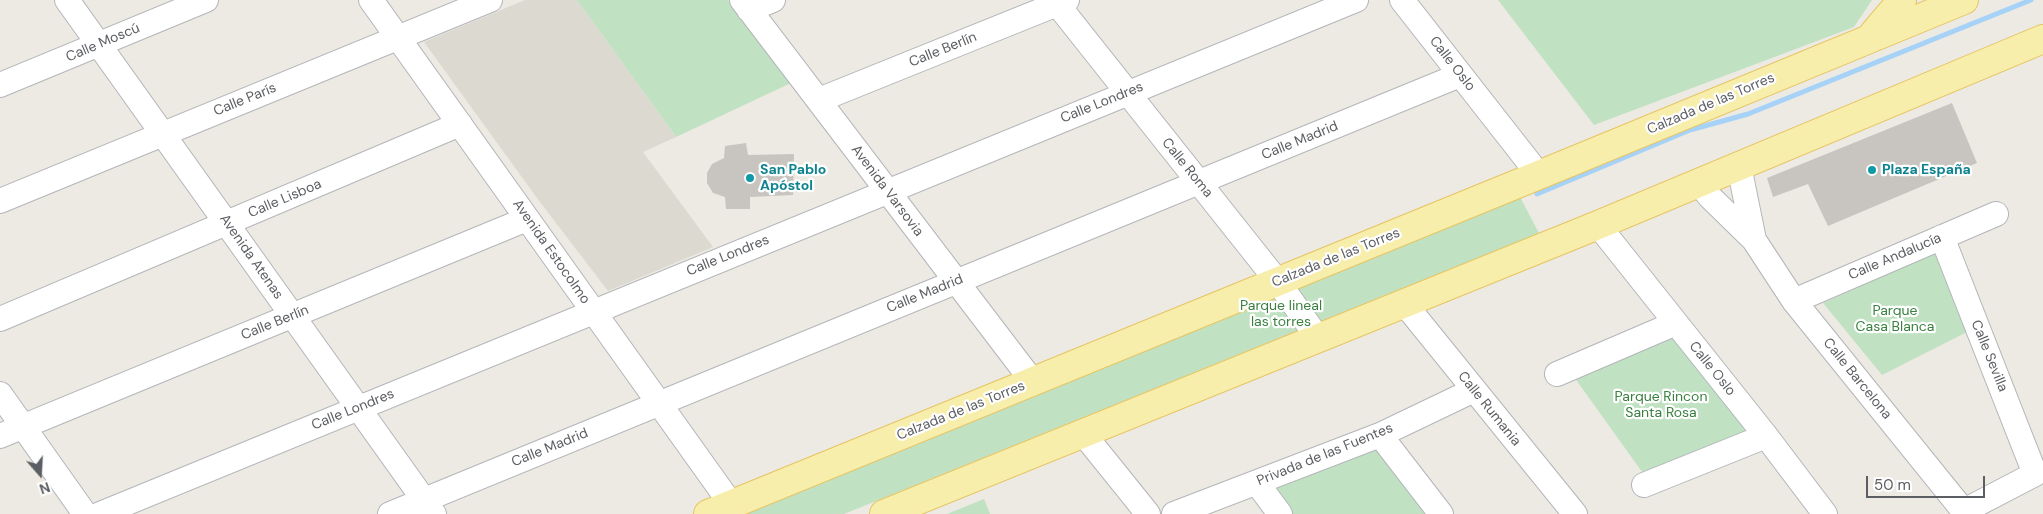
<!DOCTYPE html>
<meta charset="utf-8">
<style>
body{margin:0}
#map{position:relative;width:2043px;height:514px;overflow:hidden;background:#eceae2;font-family:"DM Sans",sans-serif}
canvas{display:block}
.north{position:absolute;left:15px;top:449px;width:50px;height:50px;-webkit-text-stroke:4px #fff;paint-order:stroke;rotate:161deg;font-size:14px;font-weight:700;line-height:20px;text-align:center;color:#5b5e62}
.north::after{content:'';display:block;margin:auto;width:18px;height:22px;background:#5b5e62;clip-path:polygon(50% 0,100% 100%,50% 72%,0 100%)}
.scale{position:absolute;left:1866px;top:476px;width:119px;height:22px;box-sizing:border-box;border:2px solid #5b5e62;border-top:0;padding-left:6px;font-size:15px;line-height:18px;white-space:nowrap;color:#5b5e62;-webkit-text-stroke:4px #fff;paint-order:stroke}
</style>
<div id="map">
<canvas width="2043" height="514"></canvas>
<div class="north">N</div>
<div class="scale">50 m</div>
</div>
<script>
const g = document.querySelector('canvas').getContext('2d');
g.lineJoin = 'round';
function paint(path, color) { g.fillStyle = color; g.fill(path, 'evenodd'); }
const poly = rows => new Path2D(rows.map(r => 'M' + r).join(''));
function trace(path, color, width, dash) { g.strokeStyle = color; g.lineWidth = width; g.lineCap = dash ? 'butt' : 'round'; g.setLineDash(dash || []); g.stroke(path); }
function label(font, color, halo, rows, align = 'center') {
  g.font = font + ' "DM Sans",sans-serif'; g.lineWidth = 4.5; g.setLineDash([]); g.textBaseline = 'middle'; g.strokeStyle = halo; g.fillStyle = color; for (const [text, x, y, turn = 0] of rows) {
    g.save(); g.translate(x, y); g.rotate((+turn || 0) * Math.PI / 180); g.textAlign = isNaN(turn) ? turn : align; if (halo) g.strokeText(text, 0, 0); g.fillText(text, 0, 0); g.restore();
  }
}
paint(poly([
 [525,0,577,0,676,137,643,152,713,247,608,291,537,198,424,42]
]), '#dcd9d1');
paint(poly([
 [577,0,728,0,791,83,676,137],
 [1498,0,1872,0,1854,27,1594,125],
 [1520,197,1539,233,844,514,741,514],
 [1945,248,1973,329,1882,375,1823,303],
 [1675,333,1753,432,1645,476,1574,377],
 [1378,443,1430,514,1289,514,1268,485],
 [984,499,990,514,947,514]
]), '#c1e2c2');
trace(poly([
 [1537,194,1690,130,1748,114,2031,0]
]), '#a7d2f8', 5);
paint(poly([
 [1952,103,1977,163,1828,226,1808,184,1773,197,1767,178],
 [746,143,748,155,794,154,793,195,750,197,750,209,726,209,725,197,713,193,707,183,707,173,712,164,724,158,725,146]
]), '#c8c5c0');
const minor = poly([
 [67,0,434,514],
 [371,0,731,504],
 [742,0,1033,382],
 [1054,0,1278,282,1318,338],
 [1402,0,1539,175],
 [749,10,773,0],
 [0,85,206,0],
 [819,100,1067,0],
 [1739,166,1754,240],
 [1699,183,1710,197,1754,240,1794,301,1966,514],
 [0,201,490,0],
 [1598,225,1766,436,1825,514],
 [1942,237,2035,474,1964,511],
 [1794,301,1996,214],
 [1404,303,1575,514],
 [0,319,460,124],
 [1557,374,1676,323],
 [0,394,85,514],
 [1082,432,1148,514],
 [1380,435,1441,514],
 [0,436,527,219],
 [1257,483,1280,514],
 [1644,485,1766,436],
 [100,514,1356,0],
 [390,514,1460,75],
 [1174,514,1380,435,1474,390]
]);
const major = poly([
 [1874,33,1902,0],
 [708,514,1539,175,1964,0],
 [884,514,1598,225,2043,39]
]);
trace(minor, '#b3b5b9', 26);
trace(major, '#e6c462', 30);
trace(minor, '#fff', 24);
trace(major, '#f8eeab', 28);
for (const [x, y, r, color] of [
 [1872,170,5,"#0f9aa8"],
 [750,178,5,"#0f9aa8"]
]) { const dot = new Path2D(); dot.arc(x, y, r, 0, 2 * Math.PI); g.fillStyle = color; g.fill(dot); trace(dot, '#fff', 2); }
label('14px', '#5b5e62', '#fff', [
 ["Calle Moscú",103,43,-23],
 ["Calle Berlín",943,50,-22],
 ["Calle Oslo",1452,64,52],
 ["Calle París",245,100,-22],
 ["Calle Londres",1102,103,-22],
 ["Calzada de las Torres",1711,104,-23],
 ["Calle Madrid",1300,141,-22],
 ["Calle Roma",1187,168,51],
 ["Avenida Varsovia",887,191,53],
 ["Calle Lisboa",285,199,-23],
 ["Avenida Estocolmo",551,252,55],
 ["Calle Londres",728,256,-22],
 ["Avenida Atenas",251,257,55],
 ["Calle Andalucía",1895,257,-23],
 ["Calzada de las Torres",1336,258,-22],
 ["Calle Madrid",925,294,-22],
 ["Calle Berlín",275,323,-22],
 ["Calle Sevilla",1989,356,68],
 ["Calle Oslo",1712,369,51],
 ["Calle Barcelona",1857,379,51],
 ["Calle Rumania",1489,409,51],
 ["Calle Londres",353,410,-22],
 ["Calzada de las Torres",961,411,-22],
 ["Calle Madrid",550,448,-22],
 ["Privada de las Fuentes",1325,455,-22]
]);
label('bold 14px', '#0d838f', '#fff', [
 ["San Pablo",760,170],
 ["Apóstol",760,186],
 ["Plaza España",1882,170]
], 'left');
label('14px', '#3b8040', '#fff', [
 ["Parque lineal",1281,306],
 ["las torres",1281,322],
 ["Parque",1895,311],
 ["Casa Blanca",1895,327],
 ["Parque Rincon",1661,397],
 ["Santa Rosa",1661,413]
]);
</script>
